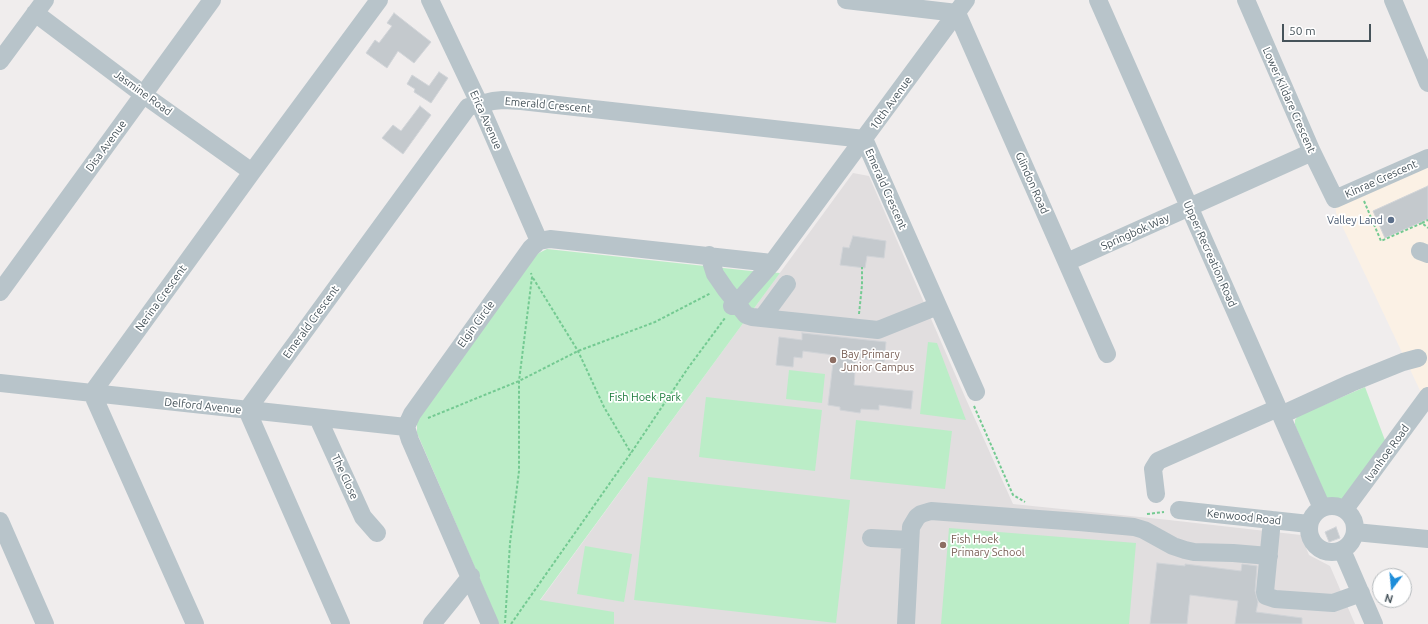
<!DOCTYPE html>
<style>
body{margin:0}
#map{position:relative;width:1428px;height:624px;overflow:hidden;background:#f0eded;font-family:Ubuntu,sans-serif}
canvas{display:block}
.north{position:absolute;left:1372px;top:568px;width:40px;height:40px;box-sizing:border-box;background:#fff;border:1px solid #b5babd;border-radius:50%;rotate:196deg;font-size:11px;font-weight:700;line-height:16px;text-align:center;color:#46535a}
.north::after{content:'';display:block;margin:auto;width:14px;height:18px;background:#1d8dd9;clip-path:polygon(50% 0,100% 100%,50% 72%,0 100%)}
.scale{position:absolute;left:1282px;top:24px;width:89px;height:18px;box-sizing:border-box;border:2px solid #46535a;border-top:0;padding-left:5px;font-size:12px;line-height:14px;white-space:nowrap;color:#46535a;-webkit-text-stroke:3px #fff;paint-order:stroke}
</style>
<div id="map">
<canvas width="1428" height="624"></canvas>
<div class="north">N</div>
<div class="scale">50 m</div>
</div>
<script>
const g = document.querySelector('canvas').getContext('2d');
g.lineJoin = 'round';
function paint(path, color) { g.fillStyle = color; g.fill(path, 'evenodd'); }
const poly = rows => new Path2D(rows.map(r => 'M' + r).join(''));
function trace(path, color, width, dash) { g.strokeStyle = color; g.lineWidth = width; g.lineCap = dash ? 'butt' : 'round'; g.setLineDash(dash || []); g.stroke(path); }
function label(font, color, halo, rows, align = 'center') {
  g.font = font + ' Ubuntu,sans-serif'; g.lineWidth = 3.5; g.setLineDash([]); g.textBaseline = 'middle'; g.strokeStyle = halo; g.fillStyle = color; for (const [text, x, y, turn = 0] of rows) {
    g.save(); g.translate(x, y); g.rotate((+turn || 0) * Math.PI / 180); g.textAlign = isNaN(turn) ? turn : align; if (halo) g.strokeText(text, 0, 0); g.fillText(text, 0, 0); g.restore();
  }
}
paint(poly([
 [1428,158,1428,396,1425,401,1336,213,1335,199]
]), '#fbf1e5');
paint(poly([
 [853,173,869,176,965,397,1013,504,1169,520,1301,535,1309,555,1330,566,1355,624,523,624]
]), '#e1dedf');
paint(poly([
 [547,249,751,271,780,273,540,600,614,612,614,624,499,624,417,433,417,420,533,256],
 [928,342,937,343,966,420,920,414],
 [789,370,825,374,822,403,786,399],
 [1365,387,1386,443,1339,503,1335,504,1328,501,1295,425,1295,420,1298,416],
 [706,397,822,410,815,471,699,457],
 [856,420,952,431,945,489,850,479],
 [648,477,850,500,836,623,634,600],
 [949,528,1136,543,1129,624,941,624],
 [585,546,632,554,624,602,577,594]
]), '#bbedc7');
const building = poly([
 [394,13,431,42,414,63,398,51,387,68,366,53,375,40,379,43,392,26,387,23,394,13],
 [439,72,448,78,431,103,414,92,415,89,407,84,412,75,429,86,439,72],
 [420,106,431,115,403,154,382,138,393,125,401,131,420,106],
 [1428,186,1428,219,1385,238,1373,211,1428,186],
 [853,236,886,241,884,258,867,256,865,268,840,265,843,247,849,248,853,236],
 [802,333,886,342,884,362,856,358,854,385,913,391,911,409,879,405,879,410,861,409,860,413,840,410,840,407,828,405,834,355,803,351,802,358,794,357,793,367,776,365,779,337,802,340,802,333],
 [1336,527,1340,538,1329,542,1325,532,1336,527],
 [1157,563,1185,566,1185,564,1241,571,1242,564,1257,566,1255,591,1258,602,1256,612,1302,618,1302,624,1235,624,1238,601,1190,595,1187,624,1150,624,1157,563]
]);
paint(building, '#c4c9cd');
trace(building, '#d1d4d8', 1);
trace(poly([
 [1364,201,1381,241,1422,223,1428,228],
 [1422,223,1428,220],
 [533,278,578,351,604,407,631,453],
 [859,314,862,285,862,267],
 [974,406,1013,495,1025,502],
 [428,418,519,381,578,351,655,322,711,293],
 [1147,514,1164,512],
 [505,623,510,543,519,471,519,381,532,277,531,273],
 [511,624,631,453,688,368,725,318]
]), '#74ca92', 2, [3, 2]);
trace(poly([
 [430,0,479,103,539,241],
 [846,0,957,13,1107,354],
 [1098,0,1322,508],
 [1246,0,1312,152,1335,199,1428,158],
 [1393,0,1428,83],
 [35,13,144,95,252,172],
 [0,61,45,0],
 [864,139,976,392],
 [1420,251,1428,254],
 [709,255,715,274,726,290,746,315,752,317,878,330,938,306],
 [1067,262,1312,152],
 [0,292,212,0],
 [732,306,737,303,772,263,966,0],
 [762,318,787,284],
 [0,383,406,427],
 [1281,415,1351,383,1403,362,1418,358],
 [318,418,363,517,377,533],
 [1156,494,1153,469,1158,461,1278,408],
 '1309 529a23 23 0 1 1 46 0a23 23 0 1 1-46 0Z',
 [1345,509,1428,396],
 [1179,510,1309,524],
 [1272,520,1265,592,1266,596,1275,599,1333,603,1361,593],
 [0,521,45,624],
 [1355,532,1428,539],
 [871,538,910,540],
 [1342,550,1374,624],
 [195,624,92,393,252,172,379,0],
 [341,624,247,410,468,107,493,101,503,100,521,101,864,139],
 [432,624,471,576],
 [490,624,410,440,406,427,412,414,531,248,539,241,550,239,772,263],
 [906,624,911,527,917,517,921,514,931,511,1079,522,1134,527,1144,530,1173,546,1185,550,1194,552,1233,553,1269,556]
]), '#b8c4ca', 18);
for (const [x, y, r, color] of [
 [1391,220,4,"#5c6f8a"],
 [833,360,4,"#8d6e63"],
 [943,545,4,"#8d6e63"]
]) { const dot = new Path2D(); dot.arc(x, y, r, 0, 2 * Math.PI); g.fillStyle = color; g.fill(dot); trace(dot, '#fff', 1.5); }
label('11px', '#46535a', '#fff', [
 ["Jasmine Road",143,93,36],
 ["Lower Kildare Crescent",1289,100,66],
 ["10th Avenue",891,103,-54],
 ["Emerald Crescent",548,105,5],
 ["Erica Avenue",486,120,66],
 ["Disa Avenue",106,146,-54],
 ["Kinrae Crescent",1381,179,-24],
 ["Glindon Road",1032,183,66],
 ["Emerald Crescent",886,189,66],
 ["Springbok Way",1135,232,-24],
 ["Upper Recreation Road",1210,254,66],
 ["Nerina Crescent",161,298,-54],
 ["Emerald Crescent",311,322,-54],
 ["Elgin Circle",476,324,-54],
 ["Delford Avenue",203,406,6],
 ["Ivanhoe Road",1387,453,-54],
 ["The Close",345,477,65],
 ["Kenwood Road",1244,517,6]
]);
label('11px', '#4e5e75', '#fff', [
 ["Valley Land",1383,220]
], 'right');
label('11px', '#785e54', '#fff', [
 ["Bay Primary",841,354],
 ["Junior Campus",841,367],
 ["Fish Hoek",951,539],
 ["Primary School",951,552]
], 'left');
label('11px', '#197939', '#fff', [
 ["Fish Hoek Park",645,397]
]);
</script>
